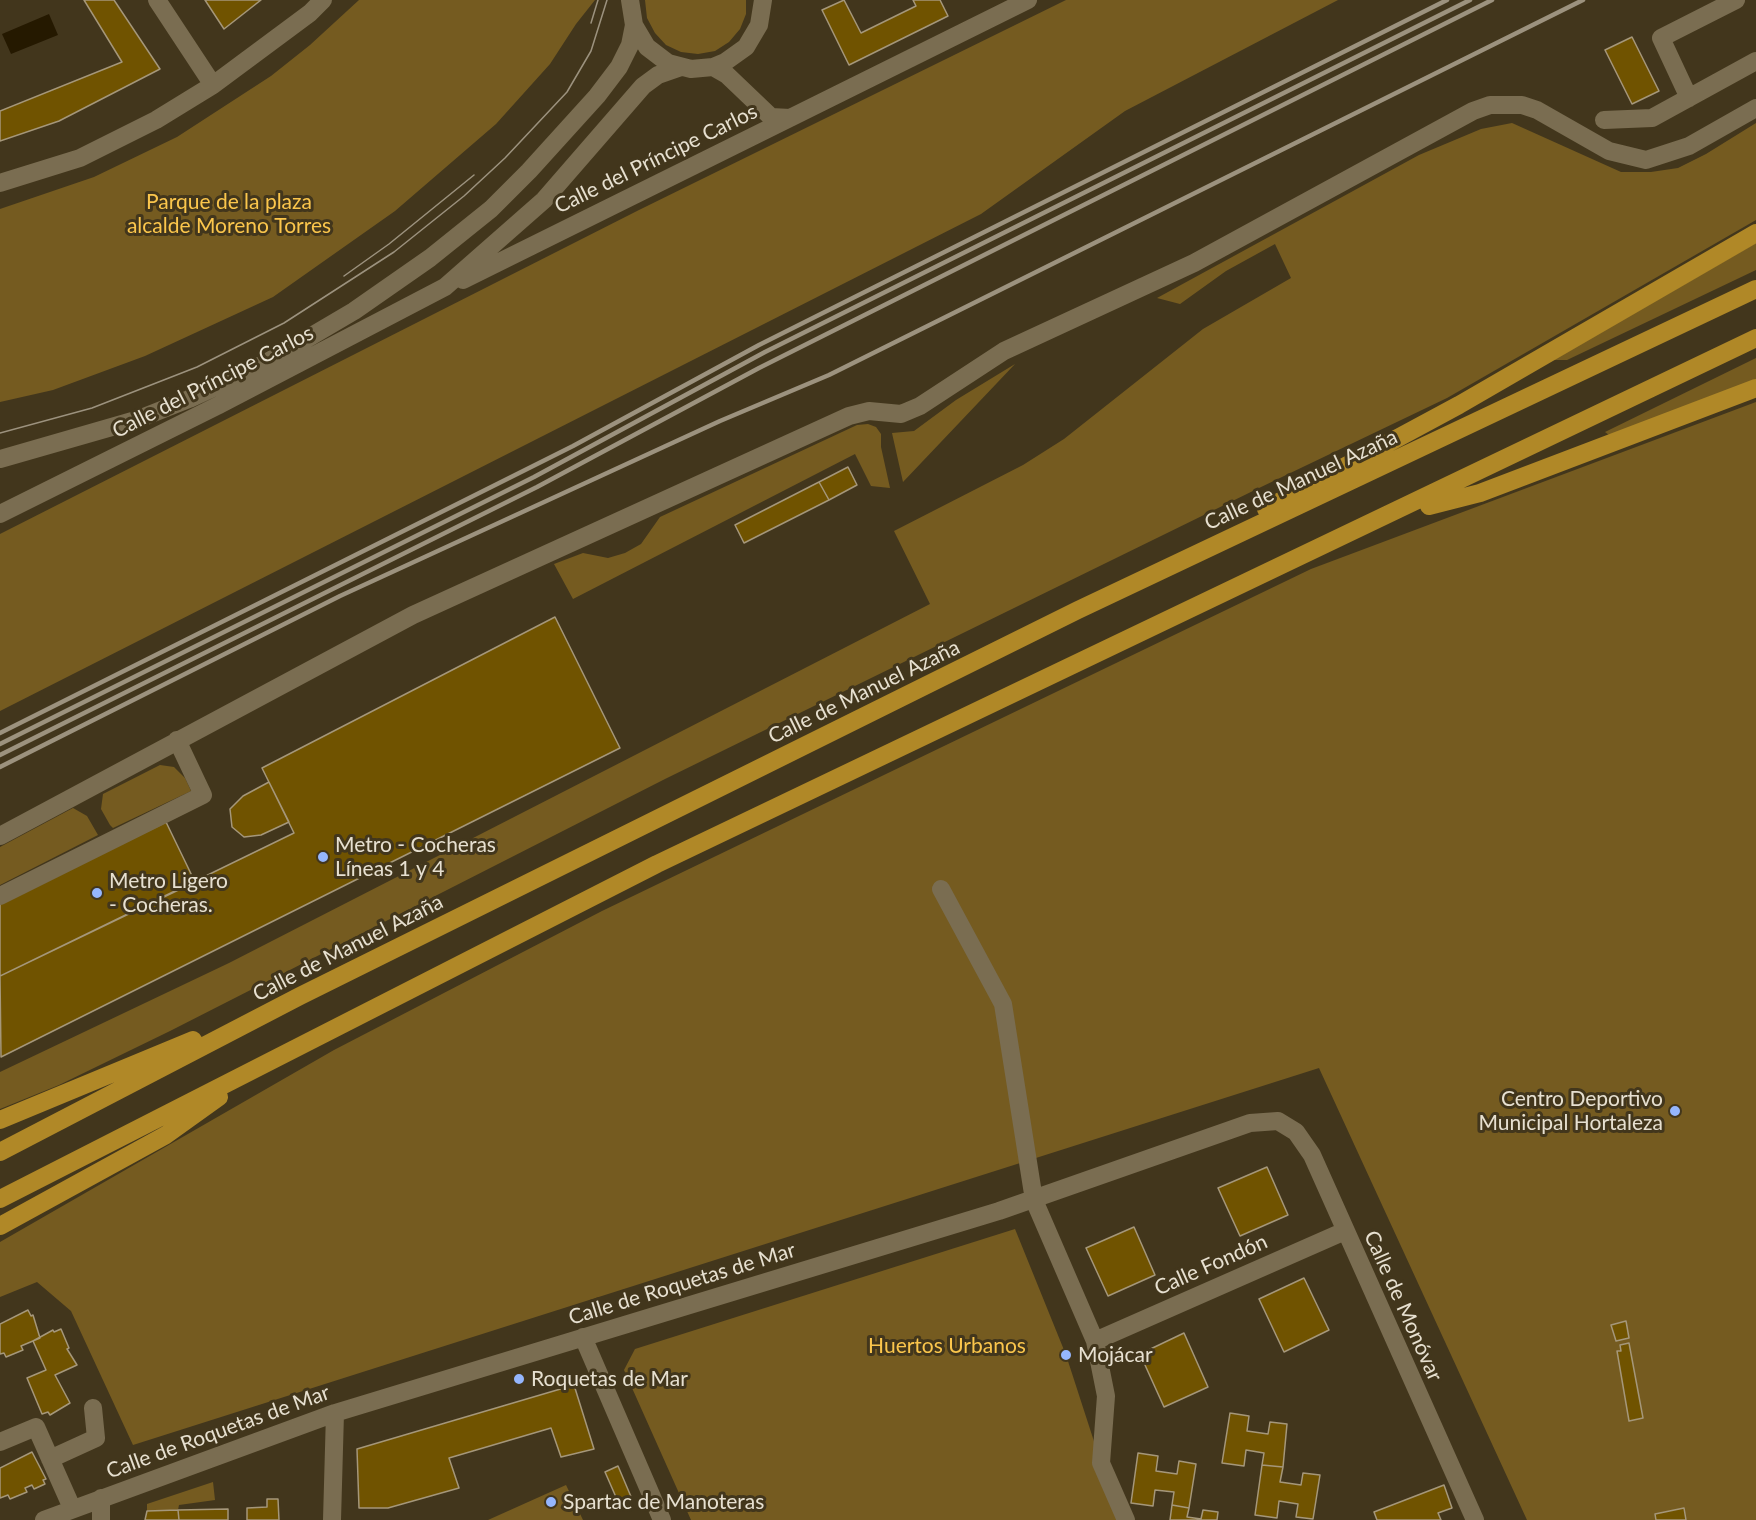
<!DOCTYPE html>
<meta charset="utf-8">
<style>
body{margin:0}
canvas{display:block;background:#42361c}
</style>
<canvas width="1756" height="1520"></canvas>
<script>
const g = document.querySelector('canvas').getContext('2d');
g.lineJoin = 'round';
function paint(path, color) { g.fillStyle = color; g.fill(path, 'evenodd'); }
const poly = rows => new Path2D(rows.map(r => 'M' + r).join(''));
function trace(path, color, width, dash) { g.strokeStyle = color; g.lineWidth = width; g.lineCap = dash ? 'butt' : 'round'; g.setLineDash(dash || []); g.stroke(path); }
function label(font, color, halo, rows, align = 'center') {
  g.font = font + ' Lato,sans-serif'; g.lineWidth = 6; g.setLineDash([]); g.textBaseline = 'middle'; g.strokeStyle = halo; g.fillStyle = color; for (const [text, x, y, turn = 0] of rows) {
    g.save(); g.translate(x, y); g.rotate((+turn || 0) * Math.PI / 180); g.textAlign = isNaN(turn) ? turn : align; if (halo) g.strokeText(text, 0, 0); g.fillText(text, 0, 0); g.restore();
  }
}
paint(poly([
 [359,0,595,0,576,24,550,64,496,124,395,211,273,297,145,356,53,390,0,402,0,209,94,177,177,137,271,76,310,45],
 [645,0,746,0,746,14,740,29,729,42,715,51,698,54,681,52,666,45,655,33,647,18],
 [1066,0,1338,0,1125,111,981,214,0,711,0,534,639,210],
 [1512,123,1621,172,1651,172,1678,168,1706,154,1756,123,1756,220,1447,398,1259,488,665,779,170,1031,59,1085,0,1109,0,1072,229,963,930,604,894,531,1023,465,1064,439,1203,329,1291,278,1275,244,1226,271,1180,304,1157,298,1419,155,1481,129],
 [1756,243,1756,270,1567,360,1553,360],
 [1756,358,1756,382,1609,435,1605,432],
 [1015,364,903,482,892,433,914,431,956,400],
 [1756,402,1756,1520,1527,1520,1319,1068,133,1445,71,1311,37,1282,0,1297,0,1242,334,1050,602,911,1311,569],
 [868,424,876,427,881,434,881,447,890,488,871,486,855,454,573,599,554,564,583,553,608,558,625,553,641,544,660,517,857,425],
 [160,765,174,767,185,778,191,791,113,828,110,825,101,809,103,794],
 [73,808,87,816,98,835,0,885,0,847],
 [1015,1229,1066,1355,1101,1463,1126,1520,691,1520,624,1370,635,1349],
 [213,1482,215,1500,179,1505,178,1510,147,1511,147,1504],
 [566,1485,583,1520,488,1520]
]), '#755b20');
paint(poly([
 [49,14,58,35,11,54,2,34]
]), '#251900');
const building = poly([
 [84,0,114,0,160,69,59,121,0,141,0,111,122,62,84,0],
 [205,0,261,0,224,29,205,0],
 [844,0,861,33,916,6,913,0,940,0,948,16,849,65,822,10,844,0],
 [1632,37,1659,91,1632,104,1605,50,1632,37],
 [848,467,857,485,829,500,819,482,848,467],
 [819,482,829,500,744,543,735,525,819,482],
 [555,617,620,748,1,1057,0,976,294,833,262,768,555,617],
 [269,782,289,822,261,835,244,837,232,827,230,809,243,796,269,782],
 [166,822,195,882,0,976,0,903,166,822],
 [1267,1167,1288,1215,1240,1236,1218,1188,1267,1167],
 [1134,1227,1155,1275,1108,1296,1086,1248,1134,1227],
 [1304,1278,1329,1330,1284,1352,1259,1299,1304,1278],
 [28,1310,31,1316,33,1315,40,1338,21,1346,23,1350,6,1357,4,1353,0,1354,0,1324,28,1310],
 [1626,1321,1629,1338,1616,1341,1611,1325,1626,1321],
 [61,1329,69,1348,67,1349,77,1365,55,1375,70,1403,50,1415,48,1412,42,1414,27,1378,46,1370,33,1341,53,1330,54,1332,61,1329],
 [1184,1333,1208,1387,1164,1407,1140,1354,1184,1333],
 [1629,1343,1643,1418,1629,1421,1617,1351,1621,1351,1620,1345,1629,1343],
 [574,1385,594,1449,561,1457,551,1428,449,1458,459,1488,388,1508,359,1508,357,1449,574,1385],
 [1230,1413,1249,1416,1247,1431,1268,1434,1270,1422,1287,1424,1283,1467,1262,1465,1264,1453,1246,1450,1244,1466,1222,1463,1230,1413],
 [32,1452,46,1479,43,1480,45,1484,34,1489,32,1485,25,1488,27,1492,10,1499,8,1495,0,1498,0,1468,32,1452],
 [1138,1453,1158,1456,1156,1471,1177,1474,1179,1461,1196,1464,1189,1508,1172,1505,1174,1492,1155,1490,1153,1506,1131,1503,1138,1453],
 [1262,1465,1283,1467,1280,1482,1301,1485,1303,1473,1320,1475,1313,1519,1296,1517,1298,1504,1279,1501,1277,1518,1255,1515,1262,1465],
 [618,1466,632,1499,619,1504,605,1472,618,1466],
 [1444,1485,1452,1508,1438,1513,1441,1520,1377,1520,1374,1512,1444,1485],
 [267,1499,278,1499,279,1520,247,1520,247,1508,267,1507,267,1499],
 [1172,1505,1189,1508,1187,1517,1201,1519,1203,1510,1218,1512,1217,1520,1170,1520,1172,1505],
 [1684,1508,1686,1520,1656,1520,1655,1514,1684,1508],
 [228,1509,228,1520,179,1520,178,1510,228,1509],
 [178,1510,179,1520,145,1520,147,1511,178,1510]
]);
paint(building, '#705300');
trace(building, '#a5977a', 1.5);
trace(poly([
 [157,0,213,85],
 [630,0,634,25,647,47,668,63,691,69,713,67,725,62,746,47,759,25,763,0],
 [713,67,727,75,771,117,790,118,1028,0],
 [1689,98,1661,38,1736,0],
 [1604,120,1652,118,1756,61],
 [0,183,80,158,156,120,213,85,310,13,323,0],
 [463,280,790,118],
 [0,459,136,420,189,399,264,364,354,311,430,258,491,209,529,171,597,96,619,67,630,45,634,25],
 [0,514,219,405,445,287,544,200,643,86,658,75,681,67],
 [0,836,413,615,849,416,869,411,901,414,920,406,1004,351,1194,263,1473,111,1490,105,1522,105,1537,110,1609,151,1646,160,1689,146,1756,108],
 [941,889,1003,1004,1034,1200,1095,1341,1106,1396,1101,1463,1126,1520],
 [0,896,203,795,177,740],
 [583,1337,662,1520],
 [1095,1341,1345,1231],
 [0,1442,36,1427,72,1508],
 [50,1459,96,1438,93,1408],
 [101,1498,101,1520],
 [44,1520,335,1413,999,1211,1250,1123,1278,1121,1296,1132,1312,1155,1475,1520],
 [332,1520,335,1413]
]), '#7a6d51', 18);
trace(poly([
 [1429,506,1480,493,1756,388],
 [1266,509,1459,405,1756,233],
 [0,1120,193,1040],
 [0,1152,300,996,1078,610,1756,289],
 [0,1199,657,864,1756,338],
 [0,1226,166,1135,219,1097]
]), '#b08827', 18);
trace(poly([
 [591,23,598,0],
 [344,276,389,244,474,175],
 [0,433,92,408,197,367,284,323,394,252,464,196,505,158,567,92,591,51,607,0]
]), '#9c927e', 1.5);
trace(poly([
 [0,733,573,446,759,345,1447,0],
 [0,744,534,477,765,352,1470,0],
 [0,755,537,487,759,368,1492,0],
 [0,767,340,596,720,421,829,375,1583,0]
]), '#9c927e', 4.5);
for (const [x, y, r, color] of [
 [323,857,6,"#95b6fd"],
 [97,893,6,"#95b6fd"],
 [1675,1111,6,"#95b6fd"],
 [1066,1355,6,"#95b6fd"],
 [519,1379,6,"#95b6fd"],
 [551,1502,6,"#95b6fd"]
]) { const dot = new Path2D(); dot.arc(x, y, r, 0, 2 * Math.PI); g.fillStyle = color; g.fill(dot); trace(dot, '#42361c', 2); }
label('21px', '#e7e0d0', '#42361c', [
 ["Calle del Príncipe Carlos",656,159,-26],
 ["Calle del Príncipe Carlos",213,382,-27],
 ["Calle de Manuel Azaña",1301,480,-25],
 ["Calle de Manuel Azaña",864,692,-26],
 ["Calle de Manuel Azaña",348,948,-27],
 ["Calle Fondón",1211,1265,-24],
 ["Calle de Roquetas de Mar",682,1284,-17],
 ["Calle de Monóvar",1403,1306,66],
 ["Calle de Roquetas de Mar",218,1432,-20]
]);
label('21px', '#fbc64c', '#42361c', [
 ["Parque de la plaza",229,202],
 ["alcalde Moreno Torres",229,226],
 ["Huertos Urbanos",947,1346]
]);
label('21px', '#e7e0d0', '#42361c', [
 ["Metro - Cocheras",335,845],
 ["Líneas 1 y 4",335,869],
 ["Metro Ligero",109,881],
 ["- Cocheras.",109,905],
 ["Centro Deportivo",1663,1099,"right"],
 ["Municipal Hortaleza",1663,1123,"right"],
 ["Mojácar",1078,1355],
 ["Roquetas de Mar",531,1379],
 ["Spartac de Manoteras",563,1502]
], 'left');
</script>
